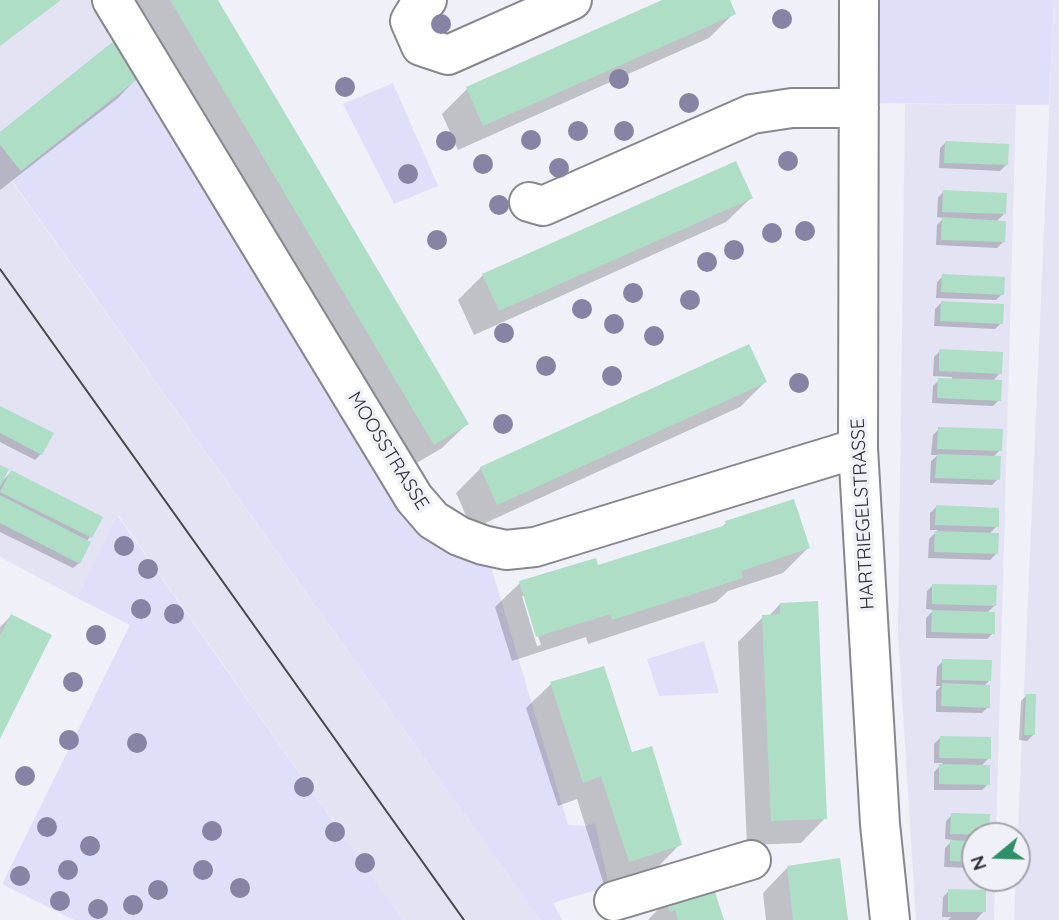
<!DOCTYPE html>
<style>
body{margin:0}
#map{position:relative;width:1059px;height:920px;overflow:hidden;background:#f0f0f9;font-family:Quicksand,sans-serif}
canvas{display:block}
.north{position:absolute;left:961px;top:822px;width:70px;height:70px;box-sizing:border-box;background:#f0f0f9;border:2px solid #a3a3aa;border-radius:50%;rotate:251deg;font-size:19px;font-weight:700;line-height:28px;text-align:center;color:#2f2f33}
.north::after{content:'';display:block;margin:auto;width:24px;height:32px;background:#2e8f68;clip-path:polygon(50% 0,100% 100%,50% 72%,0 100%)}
</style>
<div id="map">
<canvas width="1059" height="920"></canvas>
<div class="north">N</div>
</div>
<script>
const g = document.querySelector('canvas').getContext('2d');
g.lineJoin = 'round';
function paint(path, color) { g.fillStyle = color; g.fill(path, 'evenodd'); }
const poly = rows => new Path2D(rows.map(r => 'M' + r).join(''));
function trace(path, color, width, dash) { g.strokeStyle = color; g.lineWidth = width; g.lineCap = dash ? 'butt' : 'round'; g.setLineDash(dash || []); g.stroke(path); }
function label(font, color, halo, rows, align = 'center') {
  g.font = font + ' Quicksand,sans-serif'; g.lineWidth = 7; g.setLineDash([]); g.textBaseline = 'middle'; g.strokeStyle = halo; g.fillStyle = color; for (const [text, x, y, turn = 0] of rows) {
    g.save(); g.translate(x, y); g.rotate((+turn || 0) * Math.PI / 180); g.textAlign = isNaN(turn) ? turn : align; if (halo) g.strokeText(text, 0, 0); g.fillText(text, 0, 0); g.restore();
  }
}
paint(poly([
 [0,0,96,0,144,74,11,180,540,920,403,920,118,515,77,598,0,557],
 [1054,0,1059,0,1059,920,1014,920],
 [905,104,1016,105,996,836,975,836,975,878,995,878,994,920,916,920,898,632]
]), '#e3e3f4');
paint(poly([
 [868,0,1054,0,1049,105,868,103],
 [144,74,395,498,489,560,568,825,586,826,595,823,609,886,553,903,562,920,540,920,11,179],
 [393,83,438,186,394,204,343,104],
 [117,515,403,920,74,920,2,884,130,625,77,598],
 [704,641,719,693,659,696,647,659]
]), '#e0dffa');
paint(poly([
 [132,0,216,0,467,424,442,448,408,468],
 [666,0,728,0,734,13,709,38,458,150,442,114,467,89],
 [141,74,117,99,0,190,0,134],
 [946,142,1006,165,1000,171,939,168,940,148],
 [944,191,1004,214,996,222,1003,242,997,248,936,245,937,225,944,218,937,217,938,198],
 [751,198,726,222,474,335,458,300,483,275],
 [943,276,1002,294,996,300,936,298,937,282],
 [941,303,1001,323,995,329,934,326,935,309],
 [940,351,1000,373,992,382,999,400,993,406,932,403,933,386,939,380,952,381,952,377,933,376,934,357],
 [765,382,740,407,472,529,456,493,481,468],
 [0,408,41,454,35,460,0,442],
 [939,429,1000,450,992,458,998,479,992,485,930,483,931,461,938,455,931,455,933,435],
 [0,467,2,482,11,472,101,518,87,541,79,563,73,568,0,532],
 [936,507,997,526,989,534,996,554,990,560,928,558,929,539,938,530,930,530,930,513],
 [726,523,808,548,783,573,728,591,716,602,588,644,586,637,512,661,495,607,520,583,597,567,720,529],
 [522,596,525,596,541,645,537,646],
 [933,585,995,605,987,613,993,633,987,639,926,638,926,618,934,610,926,609,927,591],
 [780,604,825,818,801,843,747,845,738,642,763,617,768,617],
 [11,616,0,735,0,627],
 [943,661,990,680,984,686,988,707,982,713,936,712,936,691,941,686,936,686,937,667],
 [551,684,631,755,680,844,656,869,604,885,577,799,558,806,526,708],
 [1027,695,1033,735,1027,741,1019,740,1021,701],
 [940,738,989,758,981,766,988,784,982,790,934,790,934,772,943,763,934,763,934,744],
 [952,815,987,834,975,836,975,868,944,867,945,848,953,840,945,839,946,821],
 [787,868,846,920,766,920,763,893],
 [949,891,984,911,976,920,948,920,951,917,942,917,943,897],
 [666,901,722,920,648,920]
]), '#0003');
paint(poly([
 [0,0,61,0,0,46],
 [170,0,218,0,469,424,434,445],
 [662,0,730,0,736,14,483,126,466,87],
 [115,40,144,74,21,171,0,145,0,132],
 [945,141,1009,144,1008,165,944,163],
 [736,161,753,198,499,311,482,274],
 [943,190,1007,193,1006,214,942,212],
 [942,217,1006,221,1005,242,941,240],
 [942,274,1005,277,1004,295,941,292],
 [941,301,1004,304,1003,324,940,321],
 [749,344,767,382,497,505,480,467],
 [939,349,1003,352,1002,374,939,371],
 [938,378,1002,380,1001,401,937,398],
 [0,406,54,433,42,455,0,433],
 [938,427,1003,429,1002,451,937,449],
 [937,454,1001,456,1000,480,935,478],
 [0,465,9,469,0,487],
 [11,470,103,517,92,538,0,492],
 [0,495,91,542,80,564,0,523],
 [794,499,810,548,741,571,743,578,612,620,610,614,536,637,519,581,596,558,598,565,726,525,725,521],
 [936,505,999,508,999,527,935,525],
 [935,531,999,533,998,554,934,552],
 [932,584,997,585,996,606,932,604],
 [818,601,827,819,771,821,762,615,780,614,780,603],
 [932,610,995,612,995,634,931,632],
 [11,614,52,635,0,739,0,636],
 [942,659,992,660,991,681,942,680],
 [604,666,632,752,652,746,682,845,629,862,601,776,583,783,550,682],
 [942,683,990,685,990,708,941,706],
 [1026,694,1036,694,1035,735,1024,735],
 [940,736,991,737,991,759,939,758],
 [939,764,990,765,990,785,939,784],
 [951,813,990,814,989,835,950,834],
 [950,840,975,841,975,862,950,861],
 [840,858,848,920,793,920,787,866],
 [714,889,724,920,678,920,675,910,670,912,665,900],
 [948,889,986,890,986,912,948,912]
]), '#aedec6');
const minor = poly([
 [112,0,414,498,433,520,459,536,483,545,506,550,535,547,858,448],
 [427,0,421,3,410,21,421,46,448,55,572,0],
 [859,0,858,448,880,824,890,920],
 [529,202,543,206,752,114,792,108,859,108],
 [614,901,751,860]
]);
trace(minor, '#87878f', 42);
trace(minor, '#fff', 38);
trace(poly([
 [0,269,464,920]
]), '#47474c', 2);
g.fillStyle = '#8683a4';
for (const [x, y] of [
 [782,19],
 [441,24],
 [619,79],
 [345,87],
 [689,103],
 [578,131],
 [624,131],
 [531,140],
 [446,141],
 [788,161],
 [483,164],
 [559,168],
 [408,174],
 [499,205],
 [805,231],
 [772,233],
 [437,240],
 [734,250],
 [707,262],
 [633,293],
 [690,300],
 [582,309],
 [614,324],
 [504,333],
 [654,336],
 [546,366],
 [612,376],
 [799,383],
 [503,424],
 [124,546],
 [148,569],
 [141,609],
 [174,614],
 [96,635],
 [73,682],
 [69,740],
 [137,743],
 [25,776],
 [304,787],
 [47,827],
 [212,831],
 [335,832],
 [90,846],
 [365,863],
 [68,870],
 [203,870],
 [20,876],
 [240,888],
 [158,890],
 [60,901],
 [133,905],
 [98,909]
]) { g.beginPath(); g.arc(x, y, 10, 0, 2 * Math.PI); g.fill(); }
label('19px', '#2f2f33', '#f0f0f9', [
 ["MOOSSTRASSE",388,451,58],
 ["HARTRIEGELSTRASSE",863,514,-93]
]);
</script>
